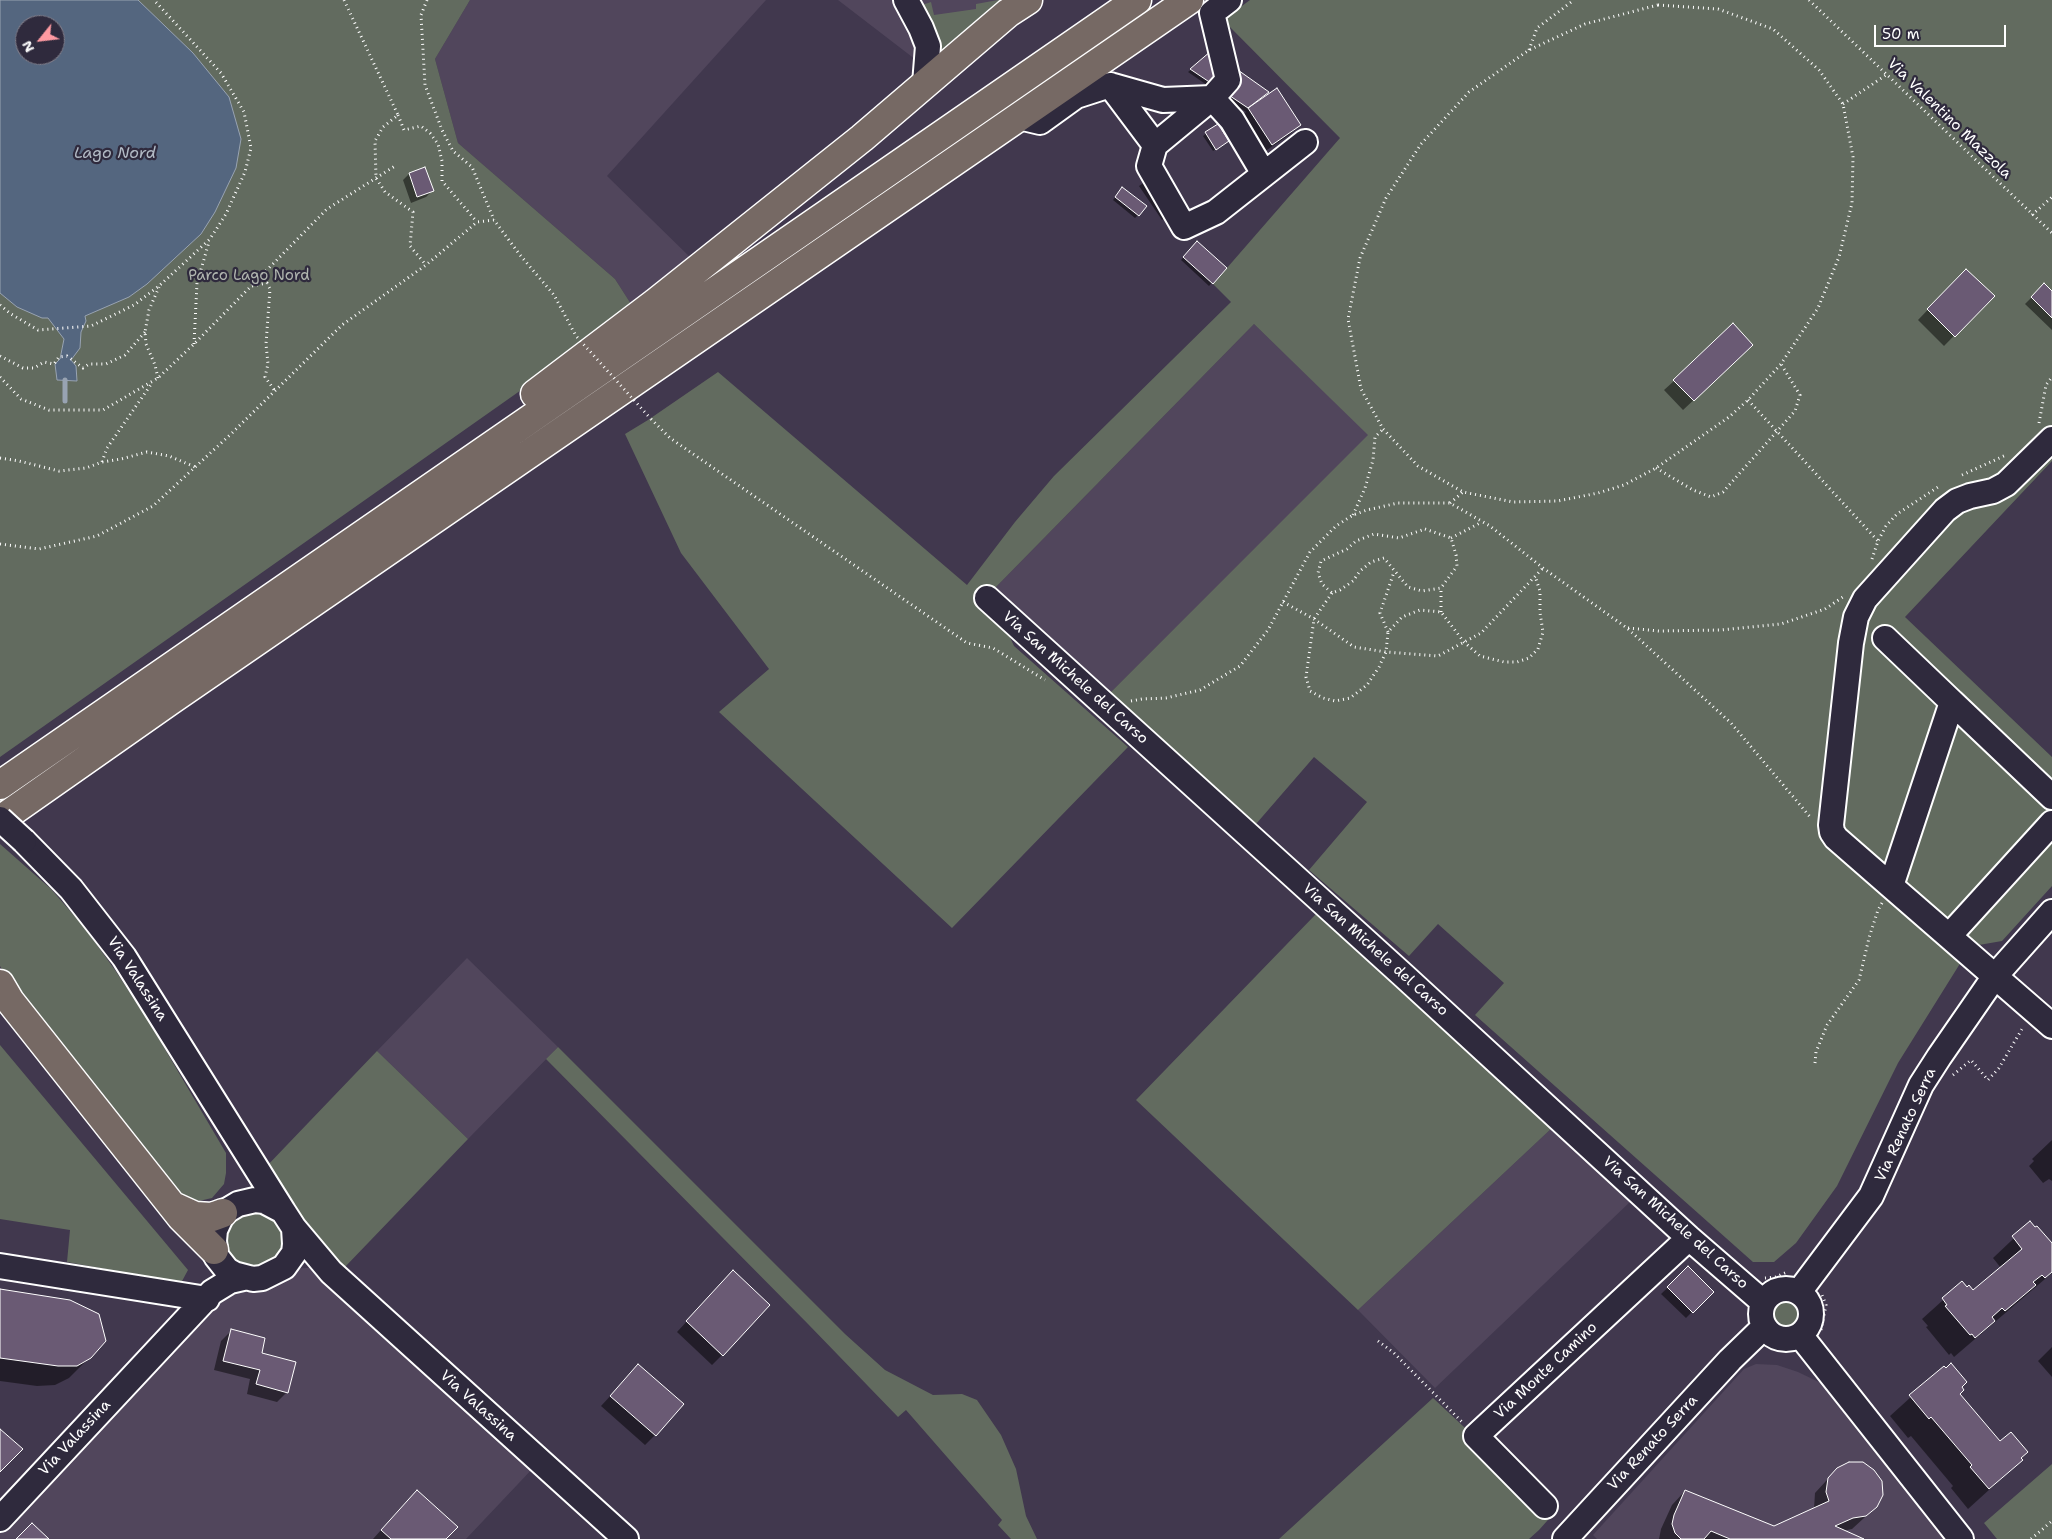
<!DOCTYPE html>
<style>
body{margin:0}
#map{position:relative;width:2052px;height:1539px;overflow:hidden;background:#41384e;font-family:"Shantell Sans",sans-serif}
canvas{display:block}
.north{position:absolute;left:15px;top:15px;width:50px;height:50px;box-sizing:border-box;background:#2f2a3d;border:1px solid #827f8b;border-radius:50%;rotate:241deg;font-size:14px;font-weight:700;line-height:20px;text-align:center;color:#fff}
.north::after{content:'';display:block;margin:auto;width:18px;height:22px;background:#ff9aa2;clip-path:polygon(50% 0,100% 100%,50% 72%,0 100%)}
.scale{position:absolute;left:1874px;top:25px;width:132px;height:22px;box-sizing:border-box;border:2px solid #fff;border-top:0;padding-left:6px;font-size:15px;line-height:18px;white-space:nowrap;color:#fff;-webkit-text-stroke:4px #2f2a3d;paint-order:stroke}
</style>
<div id="map">
<canvas width="2052" height="1539"></canvas>
<div class="north">N</div>
<div class="scale">50 m</div>
</div>
<script>
const g = document.querySelector('canvas').getContext('2d');
g.lineJoin = 'round';
function paint(path, color) { g.fillStyle = color; g.fill(path, 'evenodd'); }
const poly = rows => new Path2D(rows.map(r => 'M' + r).join(''));
function trace(path, color, width, dash) { g.strokeStyle = color; g.lineWidth = width; g.lineCap = dash ? 'butt' : 'round'; g.setLineDash(dash || []); g.stroke(path); }
function label(font, color, halo, rows, align = 'center') {
  g.font = font + ' "Shantell Sans",sans-serif'; g.lineWidth = 4.5; g.setLineDash([]); g.textBaseline = 'middle'; g.strokeStyle = halo; g.fillStyle = color; for (const [text, x, y, turn = 0] of rows) {
    g.save(); g.translate(x, y); g.rotate((+turn || 0) * Math.PI / 180); g.textAlign = isNaN(turn) ? turn : align; if (halo) g.strokeText(text, 0, 0); g.fillText(text, 0, 0); g.restore();
  }
}
paint(poly([
 [470,0,766,0,607,176,693,260,631,304,615,279,458,143,435,59],
 [838,0,1014,0,920,63],
 [1254,324,1369,435,1110,693,995,588],
 [467,958,558,1047,468,1139,377,1051],
 [1553,1127,1631,1201,1435,1388,1358,1310],
 [306,1268,318,1268,535,1466,466,1539,0,1539,0,1523,212,1297,292,1269],
 [1756,1364,1777,1365,1798,1372,1827,1386,1949,1539,1597,1539,1593,1535,1744,1369]
]), '#51465c');
paint(poly([
 [0,0,470,0,435,59,458,143,615,279,631,304,578,350,0,757],
 [25,25,55,25,55,55,25,55],
 [998,0,1009,0,937,57,922,5,931,2,934,15,976,9,976,4],
 [1250,0,2052,0,2052,461,1905,617,2052,757,2052,886,2002,941,1973,946,1961,962,1898,1063,1837,1186,1796,1243,1774,1262,1753,1262,1475,1015,1504,983,1438,924,1409,956,1309,870,1367,802,1314,757,1256,824,1110,693,1368,435,1254,324,995,588,1007,631,1014,646,1128,747,952,928,719,712,769,669,681,553,625,434,648,420,718,372,967,585,1015,522,1054,476,1231,302,1213,284,1340,138,1223,20],
 [0,844,51,889,84,927,115,970,149,1022,226,1153,226,1173,224,1184,212,1198,199,1201,188,1199,179,1193,9,982,0,966],
 [1316,914,1553,1127,1358,1310,1136,1100],
 [0,1045,188,1270,181,1283,67,1262,70,1230,0,1219],
 [558,1047,845,1334,885,1370,933,1395,962,1394,977,1400,1001,1435,1016,1469,1026,1516,1037,1539,1011,1539,998,1525,1002,1520,906,1410,898,1417,808,1324,546,1059],
 [377,1051,468,1139,344,1268,311,1234,264,1169],
 '226 1240a29 29 0 1 1 58 0a29 29 0 1 1-58 0Z',
 '1770 1314a16 16 0 1 1 32 0a16 16 0 1 1-32 0Z',
 [1433,1398,1555,1512,1539,1530,1529,1539,1279,1539],
 [2052,1464,2052,1539,1997,1539,1984,1523]
]), '#626b5f');
const water = poly([
 [0,0,138,0,193,53,229,97,241,139,236,168,215,212,201,234,147,284,129,297,85,316,86,321,81,332,80,348,71,360,76,366,77,381,57,380,55,364,60,359,64,339,48,318,42,318,17,307,0,293,0,0],
 [25,25,55,25,55,55,25,55,25,25]
]);
paint(water, '#54667f');
trace(water, '#98a3b2', 1);
paint(poly([
 [1211,53,1267,93,1262,100,1299,125,1289,135,1261,154,1239,119,1246,112,1188,72],
 [1217,126,1224,144,1213,151,1203,136],
 [1161,171,1181,209,1162,220,1139,186],
 [409,174,432,191,426,197,411,203,403,180],
 [1120,192,1138,215,1135,218,1113,200],
 [1197,243,1226,268,1209,286,1181,260],
 [1966,270,1993,296,1944,346,1918,320],
 [2044,285,2052,292,2052,330,2025,304],
 [1742,355,1683,410,1664,390,1674,381],
 [2052,1140,2052,1181,2049,1179,2043,1183,2029,1166,2034,1161,2032,1159],
 [2030,1223,2052,1245,2052,1273,1954,1357,1951,1353,1949,1355,1926,1327,1928,1326,1922,1319,1962,1283,1967,1289,1973,1291,2001,1268,1993,1258],
 [1688,1268,1712,1292,1686,1318,1661,1294],
 [723,1282,722,1355,712,1365,677,1332],
 [0,1291,90,1357,69,1378,55,1385,37,1386,0,1381],
 [231,1331,260,1354,287,1392,277,1402,247,1394,250,1379,214,1370,221,1341],
 [2052,1347,2052,1377,2038,1361],
 [638,1366,655,1435,645,1445,601,1406],
 [1944,1367,1960,1387,1958,1394,2000,1443,2022,1460,1968,1509,1951,1488,1953,1486,1911,1436,1908,1438,1890,1416],
 [1837,1469,1876,1507,1852,1529,1842,1531,1861,1539,1659,1539,1661,1529,1672,1505,1685,1491,1774,1528,1814,1509,1815,1493],
 [417,1491,445,1539,373,1539,407,1501]
]), '#0007');
trace(poly([
 [65,401,65,380]
]), '#98a3b2', 5);
const building = poly([
 [1211,51,1269,92,1248,108,1190,69,1211,51],
 [1277,88,1301,125,1272,145,1248,108,1277,88],
 [1218,124,1229,141,1216,150,1205,132,1218,124],
 [425,167,434,191,417,197,409,173,425,167],
 [1122,187,1147,206,1139,216,1115,197,1122,187],
 [1197,241,1227,268,1213,284,1183,257,1197,241],
 [1966,269,1995,296,1955,337,1927,309,1966,269],
 [2044,283,2052,291,2052,318,2031,297,2044,283],
 [1733,323,1753,345,1694,401,1673,380,1733,323],
 [2030,1221,2035,1227,2037,1226,2052,1243,2052,1272,2045,1278,2042,1275,2033,1282,2036,1285,2005,1311,2002,1308,1992,1317,1995,1321,1975,1338,1972,1334,1970,1335,1945,1306,1947,1305,1942,1298,1962,1281,1967,1287,1969,1285,1973,1290,2022,1249,2012,1236,2030,1221],
 [1688,1266,1714,1292,1693,1313,1667,1287,1688,1266],
 [733,1270,770,1305,723,1356,686,1321,733,1270],
 [0,1289,70,1300,99,1314,106,1341,91,1358,77,1366,58,1366,0,1358,0,1289],
 [231,1329,265,1338,262,1353,296,1362,288,1393,256,1384,260,1370,223,1361,231,1329],
 [1951,1363,1967,1382,1962,1387,1964,1390,1960,1394,2000,1441,2011,1432,2028,1452,2021,1458,2023,1460,1989,1489,1970,1467,1972,1465,1931,1417,1929,1419,1909,1395,1944,1366,1946,1368,1951,1363],
 [638,1364,684,1404,656,1436,610,1396,638,1364],
 [0,1429,23,1449,0,1472,0,1429],
 [1849,1462,1863,1462,1874,1470,1882,1481,1883,1495,1877,1507,1866,1516,1853,1518,1835,1526,1864,1539,1730,1539,1711,1531,1704,1539,1681,1539,1675,1533,1672,1524,1674,1515,1685,1490,1774,1526,1829,1501,1826,1492,1828,1478,1837,1468,1849,1462],
 [417,1490,458,1527,446,1539,391,1539,381,1530,417,1490],
 [32,1523,49,1539,16,1539,32,1523]
]);
paint(building, '#6a5a74');
trace(building, '#fff', 1);
const minor = poly([
 [906,0,921,28,928,46,925,84],
 [1110,85,1155,145,1212,98,1232,120,1264,174],
 [1019,117,1040,122,1076,96,1110,85,1163,100,1212,98,1228,80,1212,13,1229,0],
 [1155,145,1149,166,1184,227,1216,212,1305,142],
 [987,598,1404,976,1689,1238,1763,1302],
 [1885,638,1952,702,1891,886,2052,1026],
 [1952,702,2052,797],
 [24,841,71,889,124,957,283,1211],
 [1891,886,1836,838,1832,832,1831,825,1851,643,1856,617,1865,599,1945,510,1957,501,1970,496,1993,491,2006,484,2052,439],
 [1949,936,2052,823],
 [255,1200,264,1201,283,1211,294,1228,295,1244,294,1253,284,1267,262,1278,253,1279,234,1274,227,1270,216,1256,214,1241,215,1230,223,1213,238,1204,255,1200],
 [294,1228,331,1272,626,1539],
 [0,1266,207,1299],
 '1761 1314a25 25 0 1 1 50 0a25 25 0 1 1-50 0Z',
 [1799,1292,1871,1196,1921,1085,1939,1057,1995,976,2052,912],
 [1800,1335,1961,1539],
 [1545,1506,1476,1436,1689,1238],
 [0,1519,212,1292,230,1281,243,1278],
 [1565,1539,1730,1360,1764,1327]
]);
const highway = poly([
 [535,394,655,303,862,138,1008,13,1028,0],
 [0,785,1137,0],
 [0,820,171,700,1189,0],
 [0,984,10,1001,181,1217,214,1250],
 [173,1206,195,1216,212,1217,223,1213]
]);
trace(minor, '#fff', 28);
trace(highway, '#fff', 31);
trace(poly([
 [344,0,398,115,383,127,375,141,376,178,385,192,413,212,410,246,426,265],
 [427,0,421,15,425,85,442,130,453,151,472,167,494,220],
 [1809,0,2052,233],
 [1658,5,1718,9,1773,29,1819,70,1843,104,1853,157,1852,203,1839,257,1818,308,1781,364,1748,400,1729,417,1656,468,1624,485,1598,493,1558,501,1513,502,1463,492,1418,466,1383,429,1361,389,1348,319,1360,258,1386,198,1421,144,1469,92,1529,50,1585,24,1658,5],
 [1529,50,1537,28,1574,0],
 [1843,104,1886,75],
 [398,115,404,130,421,126,430,133,438,144,442,161,442,181,477,222],
 [2032,215,2052,197],
 [252,286,267,283,270,289,266,344,268,364,265,377,275,391],
 [0,305,11,314,38,330,91,326,134,305,159,286,210,239,226,214,245,172,251,148,244,112,221,73,154,0],
 [194,344,197,283,209,242],
 [0,356,23,368,34,368,44,362,54,364,59,357,67,356,83,368,89,364,106,364,125,355,145,332],
 [0,377,21,399,49,410,103,410,158,378,194,344,327,209,395,166],
 [158,378,155,365,146,344,145,332,149,310,159,287],
 [1748,400,1878,541],
 [651,419,670,438,967,643,993,648,1045,680],
 [2039,423,2046,385,2052,377],
 [0,458,19,461,59,471,86,468,102,462,121,459,147,452,169,456,195,467],
 [102,462,107,448,152,383],
 [1656,468,1693,490,1711,497,1723,492,1795,411,1800,395,1781,364],
 [1962,475,2006,455],
 [1450,503,1463,492],
 [1353,515,1365,488,1373,460,1375,437,1383,429],
 [1425,529,1451,538,1456,555,1457,566,1441,588,1422,591,1408,587,1384,558,1371,562,1360,571,1353,581,1340,590,1332,593,1322,584,1318,573,1321,561,1347,549,1356,541,1374,534,1399,538,1425,529],
 [1451,538,1482,522],
 [0,544,39,549,97,536,153,506,232,433,342,325,426,265,477,222,494,220,520,255,554,295,576,336],
 [1872,559,1878,541,1886,526,1897,514,1938,487],
 [1332,593,1314,619,1306,677,1310,691,1323,698,1335,701,1350,698,1367,685,1379,667,1386,652,1388,632,1402,617,1420,610,1441,612,1464,642,1480,656,1504,662,1517,662,1529,658,1538,649,1543,632,1540,613,1540,591,1535,576],
 [1283,602,1314,619,1354,647,1386,652,1438,656,1481,633,1543,568],
 [1441,612,1441,588],
 [1628,628,1659,631,1721,630,1781,624,1825,609,1843,597],
 [1388,632,1380,613,1394,572],
 [1131,701,1142,699,1166,698,1200,690,1240,666,1268,630,1310,552,1336,526,1353,515,1367,510,1398,503,1450,503,1490,526,1543,568,1627,628,1731,723,1811,818],
 [1815,1063,1816,1052,1827,1025,1859,980,1869,938,1878,910,1882,903],
 [1953,1075,1971,1060,1988,1080,1999,1068,2022,1029,2021,1026],
 [1765,1278,1776,1277,1787,1272],
 [1821,1330,1826,1305,1822,1295],
 [1378,1341,1394,1353,1463,1423],
 [2031,1539,2052,1521]
]), '#fff', 3, [1, 4]);
trace(minor, '#2f2a3d', 24);
trace(highway, '#766964', 28);
const minorBridge = poly([
 [0,819,24,841]
]);
trace(minorBridge, '#fff', 28, []);
trace(poly([
 [577,337,651,419]
]), '#fff', 3, [1, 4]);
trace(minorBridge, '#2f2a3d', 24);
label('15px', '#fff', '#2f2a3d', [
 ["Via Valentino Mazzola",1949,119,44],
 ["Via San Michele del Carso",1075,678,42],
 ["Via San Michele del Carso",1375,950,42],
 ["Via Valassina",137,979,57],
 ["Via Renato Serra",1906,1125,-65],
 ["Via San Michele del Carso",1675,1223,42],
 ["Via Monte Camino",1546,1371,-43],
 ["Via Valassina",478,1406,42],
 ["Via Valassina",75,1438,-47],
 ["Via Renato Serra",1653,1443,-47]
]);
label('15px', '#b0b5af', '#2f2a3d', [
 ["Parco Lago Nord",249,276]
]);
label('italic 16px', '#b2bac5', '#2f2a3d', [
 ["Lago Nord",115,154]
]);
</script>
